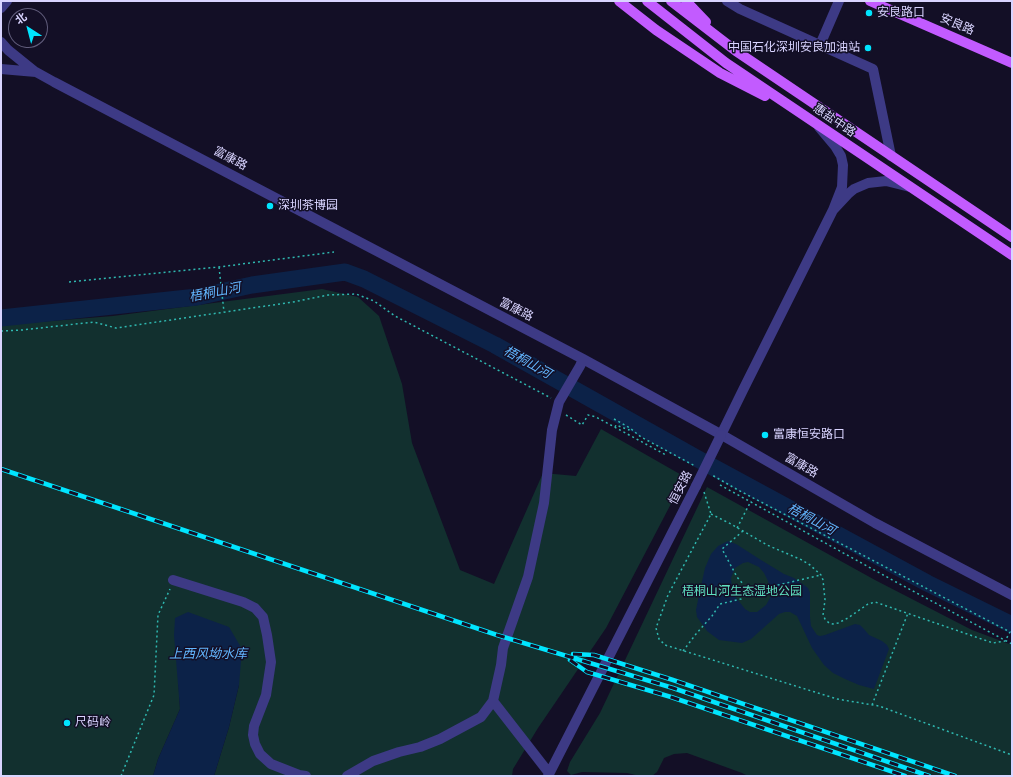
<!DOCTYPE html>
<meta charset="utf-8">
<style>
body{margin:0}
#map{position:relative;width:1013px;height:777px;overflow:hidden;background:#130f26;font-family:Roboto,"Noto Sans SC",sans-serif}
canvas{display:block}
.frame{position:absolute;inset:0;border:2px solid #d9d4ff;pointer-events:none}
.north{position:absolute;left:8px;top:8px;width:40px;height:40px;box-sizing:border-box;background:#130f26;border:1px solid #625e7d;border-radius:50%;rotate:324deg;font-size:11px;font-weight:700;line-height:16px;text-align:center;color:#d9d4ff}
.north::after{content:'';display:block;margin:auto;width:14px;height:18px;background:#00e5ff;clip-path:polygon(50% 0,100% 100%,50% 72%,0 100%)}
</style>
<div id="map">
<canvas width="1013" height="777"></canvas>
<div class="frame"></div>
<div class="north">北</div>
</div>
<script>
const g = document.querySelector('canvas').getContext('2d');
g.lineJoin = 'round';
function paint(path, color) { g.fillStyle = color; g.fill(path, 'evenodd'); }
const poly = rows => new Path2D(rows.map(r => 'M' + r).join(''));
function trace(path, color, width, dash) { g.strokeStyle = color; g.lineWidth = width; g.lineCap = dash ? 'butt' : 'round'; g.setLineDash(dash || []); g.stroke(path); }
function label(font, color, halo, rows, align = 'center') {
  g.font = font + ' Roboto,"Noto Sans SC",sans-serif'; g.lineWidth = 3; g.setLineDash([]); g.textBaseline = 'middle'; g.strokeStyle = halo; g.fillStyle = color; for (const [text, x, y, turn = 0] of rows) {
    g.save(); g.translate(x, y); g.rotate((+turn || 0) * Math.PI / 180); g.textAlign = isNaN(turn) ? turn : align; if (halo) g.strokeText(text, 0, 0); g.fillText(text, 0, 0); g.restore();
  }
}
paint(poly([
 [322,289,358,297,379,316,402,384,412,443,460,570,494,584,543,473,576,476,601,429,685,477,606,628,538,728,513,769,512,776,214,776,229,727,239,685,178,675,180,709,158,759,153,776,1,776,1,325,113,316],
 [707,487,875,580,972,630,1012,645,1012,776,748,776,742,773,687,753,674,754,664,758,657,772,652,776,640,776,627,773,582,772,571,775,567,771,570,762,600,713]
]), '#12302f');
paint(poly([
 [728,541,736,544,761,560,784,574,794,578,808,588,810,593,810,617,811,626,817,635,820,636,825,635,855,624,860,625,864,629,869,635,882,641,887,645,889,649,874,689,859,685,845,679,833,673,824,665,812,648,797,616,790,612,785,612,779,614,751,639,742,643,719,640,707,631,697,617,696,610,699,595,705,568,711,554,718,546],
 [748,562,759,567,764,573,768,581,770,593,770,598,766,605,757,612,750,612,745,609,734,595,732,588,731,578,735,568,743,563],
 [188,612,229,627,242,649,239,685,229,727,214,776,153,776,158,759,180,709,174,635,175,618]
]), '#0c2248');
trace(poly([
 [1,318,197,297,252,285,345,272,364,279,495,345,698,459,927,583,1012,625]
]), '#0c2248', 17);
trace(poly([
 [219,267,224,312],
 [69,282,219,267,334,252],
 [1,331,22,330,94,322,116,328,293,302,328,295,356,294,374,301,395,316,551,398],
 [566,415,582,425,588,415,596,417,666,455],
 [614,419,630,428,641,437,695,466],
 [615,427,616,425,629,430,630,428],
 [720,485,896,582,1012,644],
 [704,492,711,514,668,595,656,628,659,639,665,645,837,699,879,706,1012,755],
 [711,514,731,524,767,545,802,560,810,565,821,575,823,580,825,600,823,615,825,619,829,623,833,624,838,623,848,618,868,604,875,602,993,643,1005,641,1010,632,738,490,712,475],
 [737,528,751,501],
 [743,531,722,549,737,577,744,585],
 [753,589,765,588,821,575],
 [683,651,696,634,712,616,720,604,741,599,747,593],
 [872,705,908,613],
 [121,776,154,695,158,615,170,589]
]), '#2fb8b0', 1.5, [2, 3]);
trace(poly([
 [727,1,740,9,873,69,891,156],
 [1,8,7,1],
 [1,42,8,50,34,71],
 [820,45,839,1],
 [1,69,36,72,54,82,583,359,722,435,875,523,1012,595],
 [819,127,835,146,841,156,843,165,842,187,833,210,848,194,854,189,868,183,886,181,910,187],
 [721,435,743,390,833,210],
 [173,580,243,602,255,608,263,617,267,635,271,662,266,695,254,726,253,735,255,744,260,754,271,764,299,775,306,776],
 [493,701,549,773],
 [347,776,373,761,399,752,420,747,440,739,481,717,493,701,501,665,503,648,528,577,544,503,552,430,559,402,580,366,583,359],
 [548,776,696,486]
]), '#3d3a85', 10);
trace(poly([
 [619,1,656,30,720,73,765,96],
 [647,1,726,63,1012,255],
 [671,1,736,51,1012,237],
 [686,1,706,22],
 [870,1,1012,63]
]), '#c25bff', 10);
const rail = poly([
 [1,469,497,635,673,688,929,776],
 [573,654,594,655,673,680,955,776],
 [570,660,587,672,671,697,905,776]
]);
trace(rail, '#00e5ff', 4.5);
trace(rail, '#130f26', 3, [9]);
trace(poly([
 [696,486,721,435]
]), '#3d3a85', 10);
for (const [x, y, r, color] of [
 [869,13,4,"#00e5ff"],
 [868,48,4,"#00e5ff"],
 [270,206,4,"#00e5ff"],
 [765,435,4,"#00e5ff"],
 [67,723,4,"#00e5ff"]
]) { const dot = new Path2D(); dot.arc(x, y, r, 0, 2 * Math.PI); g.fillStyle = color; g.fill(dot); trace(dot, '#130f26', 1.5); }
label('12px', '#d9d4ff', '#130f26', [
 ["安良路口",877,13],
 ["中国石化深圳安良加油站",860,48,"right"],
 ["深圳茶博园",278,206],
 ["富康恒安路口",773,435],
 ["尺码岭",75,723]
], 'left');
label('12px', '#d9d4ff', '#130f26', [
 ["安良路",957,25,23],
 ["惠盐中路",834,121,34],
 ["富康路",230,159,28],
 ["富康路",516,310,27],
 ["富康路",801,466,30],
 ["恒安路",681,488,-63]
]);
label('12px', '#5fe0c0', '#130f26', [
 ["梧桐山河生态湿地公园",742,592]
]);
label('italic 13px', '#62b6ff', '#130f26', [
 ["梧桐山河",215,293,-11],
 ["梧桐山河",527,363,29],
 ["梧桐山河",811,520,28],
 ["上西风坳水库",208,655]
]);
</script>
